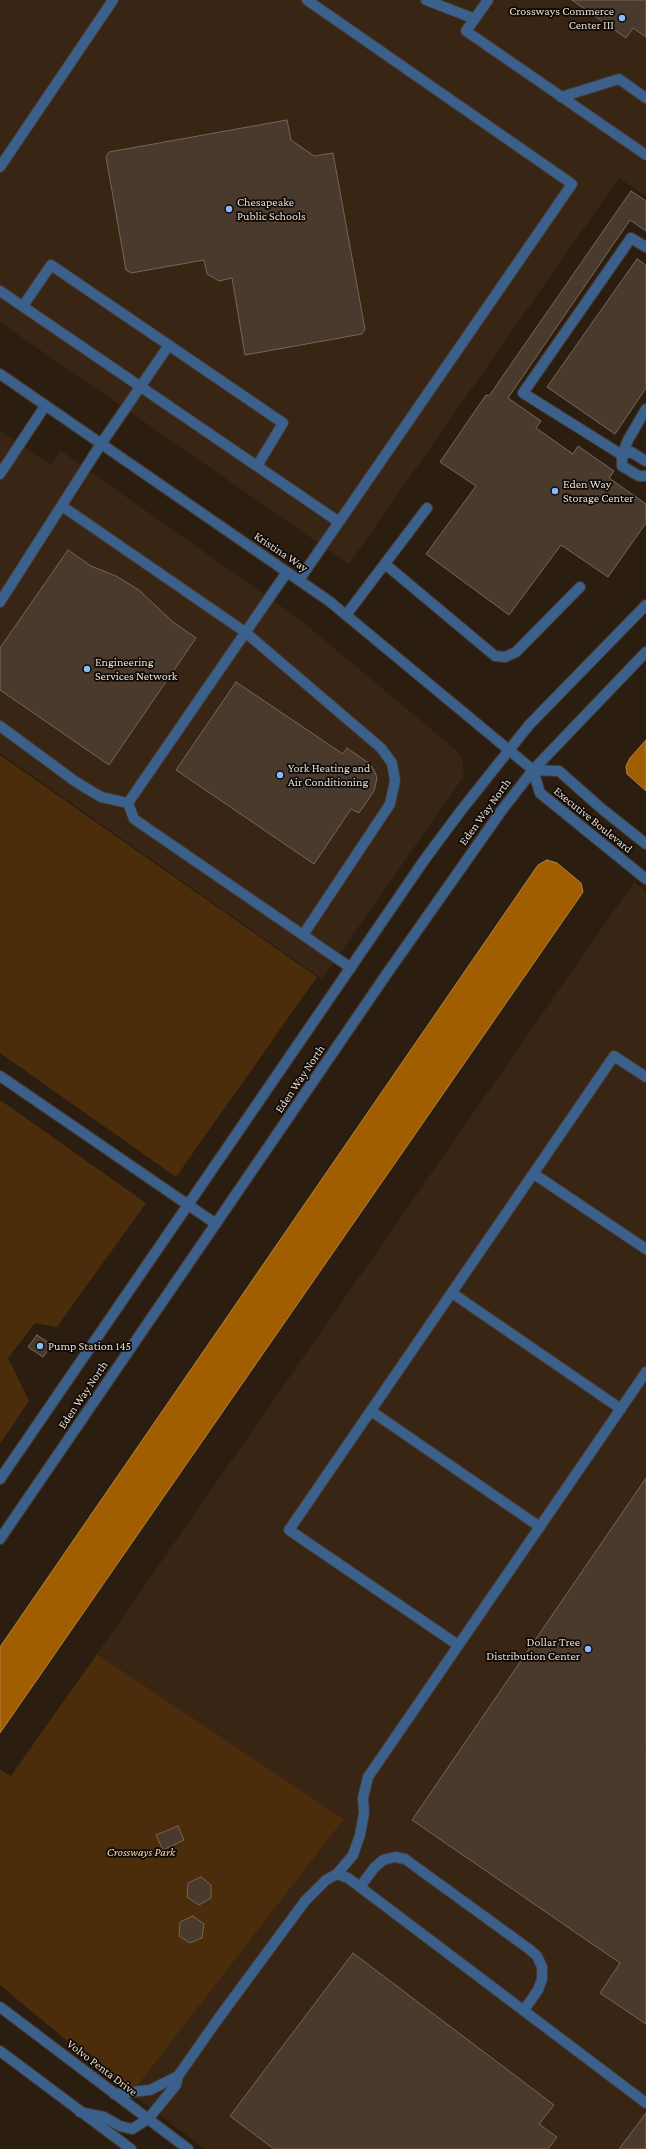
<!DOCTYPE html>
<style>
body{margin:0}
canvas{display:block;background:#2b1e11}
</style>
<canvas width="646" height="2149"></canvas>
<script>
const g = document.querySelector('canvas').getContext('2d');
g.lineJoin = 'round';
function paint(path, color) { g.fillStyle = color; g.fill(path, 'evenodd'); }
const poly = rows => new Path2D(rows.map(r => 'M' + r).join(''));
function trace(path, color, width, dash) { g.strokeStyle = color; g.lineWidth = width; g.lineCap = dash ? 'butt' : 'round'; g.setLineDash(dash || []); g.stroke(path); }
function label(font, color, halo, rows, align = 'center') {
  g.font = font + ' "Crimson Pro",serif'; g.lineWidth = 3.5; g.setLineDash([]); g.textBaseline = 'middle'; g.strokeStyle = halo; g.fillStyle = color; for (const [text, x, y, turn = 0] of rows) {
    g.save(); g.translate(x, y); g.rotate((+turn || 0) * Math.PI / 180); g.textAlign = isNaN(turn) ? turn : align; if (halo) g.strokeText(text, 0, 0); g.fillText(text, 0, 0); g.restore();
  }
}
paint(poly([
 [0,0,646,0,646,196,619,178,349,564,0,322],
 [0,431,51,465,61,451,299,619,457,751,462,758,464,776,322,979,0,753],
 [634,882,646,891,646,2149,205,2149,131,2094,344,1819,97,1654]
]), '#382513');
paint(poly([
 [0,755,317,977,176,1177,0,1053],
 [0,1100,146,1203,57,1327,35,1323,8,1358,29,1401,0,1444],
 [97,1654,344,1819,131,2094,0,1985,0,1769,11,1776]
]), '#4b2c0b');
const water = poly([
 [646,740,646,791,627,774,626,766,630,758,646,740],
 [547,860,557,863,581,883,583,892,0,1733,0,1647,538,865,547,860]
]);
paint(water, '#a15e00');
trace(water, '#b5833f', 1);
const building = poly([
 [572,0,646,0,646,37,633,28,626,38,572,0],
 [287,120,291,140,314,156,333,153,365,329,362,334,245,355,232,278,219,281,207,274,204,260,131,273,126,270,106,157,109,152,287,120],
 [631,191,646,201,646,231,630,220,508,398,541,421,536,428,573,454,578,446,614,471,609,478,646,504,646,523,608,577,561,545,509,615,426,554,476,486,440,462,486,395,489,396,631,191],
 [637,259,646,265,646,388,615,434,547,387,637,259],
 [68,550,91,566,116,576,139,590,173,622,196,638,109,765,0,690,0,648,68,550],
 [236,682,343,754,347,748,370,764,375,772,377,778,374,791,359,813,351,809,314,864,176,770,236,682],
 [37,1335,52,1345,43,1357,28,1347,37,1335],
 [646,1478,646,2024,600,1993,620,1963,412,1820,646,1478],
 [178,1826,184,1840,163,1850,156,1835,178,1826],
 [201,1877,211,1885,211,1898,199,1905,187,1897,188,1883,201,1877],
 [193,1916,204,1924,202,1938,190,1943,179,1936,180,1922,193,1916],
 [353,1953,554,2105,539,2124,557,2137,548,2149,274,2149,230,2116,353,1953],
 [646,2113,646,2149,619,2149,646,2113]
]);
paint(building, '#4a3a2d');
trace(building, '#766657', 1);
const minor = poly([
 [426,0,475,19],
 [488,0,466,31,646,155],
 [561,97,619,79,646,98],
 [0,167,113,0],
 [646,247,631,238,523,393,622,455,628,440,646,409],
 [0,291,339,522],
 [23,306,51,265,283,423,257,466],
 [0,374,329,601,533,770],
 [646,461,631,452,622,455,622,466,639,476,646,476],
 [0,474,45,406],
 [62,506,245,632,381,748,392,763,395,781,390,804,303,935],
 [385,564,495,656,505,657,516,652,580,587],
 [287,572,128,803,134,819,351,968],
 [299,580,572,184,307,0],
 [0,602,101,444,169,345],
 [346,615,427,508],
 [0,726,76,782,101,797,128,803],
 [533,770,540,793,646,879],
 [533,770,559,771,602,809,646,844],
 [0,1076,216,1224],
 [534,1174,646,1249],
 [452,1293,621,1409],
 [371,1411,540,1527],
 [0,1479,425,859,463,808,529,725,646,605],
 [0,1539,388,972,502,810,533,770,646,652],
 [458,1645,289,1530,614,1056,646,1077],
 [337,1874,353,1855,360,1835,364,1813,363,1798,368,1777,646,1372],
 [360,1887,374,1868,383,1860,395,1857,405,1859,529,1949,537,1956,542,1967,542,1979,538,1990,524,2010],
 [0,2007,188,2149],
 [0,2051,131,2149],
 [114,2094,150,2090,178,2076],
 [80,2112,104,2117,120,2126,132,2129,148,2119,176,2085,178,2076,218,2019,305,1901,326,1880,337,1874,348,1878,646,2103]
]);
trace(minor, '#45382c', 12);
trace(minor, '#3c608c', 10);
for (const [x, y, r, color] of [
 [622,18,4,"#87bbfb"],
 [229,209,4,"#87bbfb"],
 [555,491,4,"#87bbfb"],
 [87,669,4,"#87bbfb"],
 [280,775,4,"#87bbfb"],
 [40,1346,4,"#87bbfb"],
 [588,1649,4,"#87bbfb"]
]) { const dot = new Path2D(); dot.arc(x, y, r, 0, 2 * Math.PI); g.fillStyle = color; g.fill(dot); trace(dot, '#0f0905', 1.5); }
label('12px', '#e3dad1', '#0f0905', [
 ["Crossways Commerce",614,11,"right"],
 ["Center III",614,25,"right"],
 ["Chesapeake",237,202],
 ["Public Schools",237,216],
 ["Eden Way",563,484],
 ["Storage Center",563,498],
 ["Engineering",95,662],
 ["Services Network",95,676],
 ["York Heating and",288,768],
 ["Air Conditioning",288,782],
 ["Pump Station 145",48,1346],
 ["Dollar Tree",580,1642,"right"],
 ["Distribution Center",580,1656,"right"]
], 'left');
label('12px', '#e3dad1', '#0f0905', [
 ["Kristina Way",281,552,34],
 ["Eden Way North",485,812,-54],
 ["Executive Boulevard",593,820,39],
 ["Eden Way North",300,1079,-56],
 ["Eden Way North",83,1395,-56],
 ["Volvo Penta Drive",102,2068,37]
]);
label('italic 12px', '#ffd9b7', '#0f0905', [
 ["Crossways Park",141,1852]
]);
</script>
